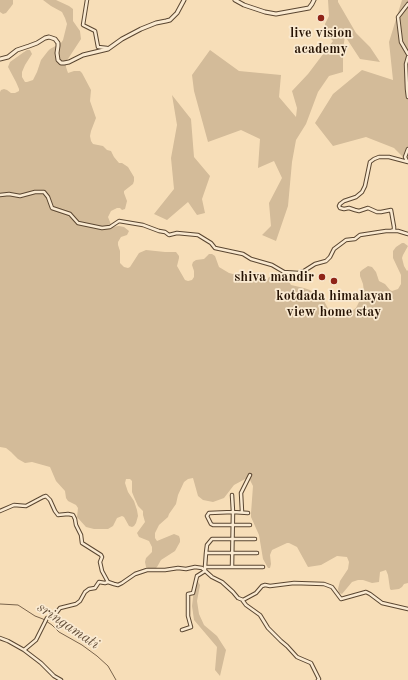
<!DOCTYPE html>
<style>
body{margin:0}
canvas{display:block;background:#f7deb8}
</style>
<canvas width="408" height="680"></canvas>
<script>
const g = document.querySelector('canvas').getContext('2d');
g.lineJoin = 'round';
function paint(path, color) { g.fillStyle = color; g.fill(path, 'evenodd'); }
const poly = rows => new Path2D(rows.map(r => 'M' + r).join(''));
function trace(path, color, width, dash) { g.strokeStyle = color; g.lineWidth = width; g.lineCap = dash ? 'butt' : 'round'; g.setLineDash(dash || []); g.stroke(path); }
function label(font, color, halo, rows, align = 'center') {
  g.font = font + ' "Old Standard TT",serif'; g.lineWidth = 3.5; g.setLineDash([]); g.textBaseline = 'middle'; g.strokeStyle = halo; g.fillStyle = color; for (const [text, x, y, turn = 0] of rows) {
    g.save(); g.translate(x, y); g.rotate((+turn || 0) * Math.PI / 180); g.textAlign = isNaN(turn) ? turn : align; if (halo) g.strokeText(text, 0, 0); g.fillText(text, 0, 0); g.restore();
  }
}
paint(poly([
 [0,0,13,0,13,4,10,8,6,13,3,14,0,12],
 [43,0,56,0,69,6,73,9,73,21,80,31,81,39,66,62,66,67,68,73,74,71,80,71,82,73,91,90,90,101,96,118,91,131,90,136,91,141,93,144,103,146,107,150,111,151,114,157,119,163,122,163,128,167,134,177,134,181,133,184,124,191,124,193,127,201,125,209,122,210,120,208,117,208,111,211,108,217,112,227,119,226,124,227,129,231,127,235,121,237,118,242,118,245,120,251,120,263,124,267,128,268,130,267,139,253,146,250,165,252,176,252,179,256,179,258,177,266,185,280,188,281,192,280,194,277,194,271,192,265,193,262,196,260,204,259,209,254,212,254,215,256,219,267,229,273,233,274,256,272,258,273,263,280,267,280,269,277,272,277,282,278,286,277,291,285,304,288,310,290,314,293,324,301,330,312,344,313,353,310,356,308,364,292,363,284,360,276,360,272,362,270,368,266,372,267,376,272,379,281,385,284,390,290,392,291,398,289,401,284,401,275,393,258,393,251,396,247,402,243,404,243,408,246,403,255,402,258,404,266,407,271,408,270,408,583,404,584,402,587,399,589,391,590,390,589,388,575,386,570,380,572,379,582,372,583,363,580,358,580,352,582,342,594,339,593,338,589,340,581,348,569,349,562,347,557,337,556,321,565,308,567,297,547,289,543,287,543,272,550,270,555,271,564,270,568,268,568,263,559,259,535,251,517,251,513,253,486,250,480,247,478,234,485,224,498,213,502,203,500,198,496,193,478,188,479,184,482,178,495,176,504,169,514,168,517,159,525,155,533,155,538,157,541,174,534,179,536,180,539,180,542,175,551,161,560,157,567,155,569,150,569,146,567,145,562,146,558,152,552,152,547,149,541,139,537,137,533,145,522,143,515,143,511,138,506,134,497,132,492,132,481,130,479,126,479,125,483,128,492,134,501,137,510,138,516,136,523,134,526,132,527,129,526,124,517,122,516,117,518,113,526,108,529,94,529,86,527,77,517,78,508,76,505,68,501,66,498,65,491,56,481,50,467,32,462,25,463,18,459,11,452,6,448,0,447,0,92,1,90,4,89,7,90,11,93,15,93,19,91,19,89,16,82,8,67,10,62,24,52,27,50,30,50,32,54,25,65,22,72,22,77,25,82,27,82,33,80,37,72,41,60,48,51,50,49,61,43,63,40,67,24,65,18,62,12,51,6],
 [328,0,338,0,338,2,356,33,370,47,380,62,360,59,345,36,343,49,343,72,329,76,318,92,306,124,296,140,292,162,288,206,276,241,262,235,271,226,269,203,282,178,274,161,258,168,260,139,241,130,208,142,194,91,192,75,210,50,239,71,281,75,279,97,296,117,297,108,292,91,308,74,333,41,331,39,328,35,325,24,329,16],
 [402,0,408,0,408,162,394,148,366,137,333,146,315,123,333,94,362,70,393,80,389,42],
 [172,95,191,119,194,157,210,176,202,199,205,213,197,215,188,202,167,220,154,214,174,189,171,158,177,125],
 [197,580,200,585,197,601,199,614,204,625,217,636,226,650,220,676,215,670,217,647,194,620,192,606,194,589]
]), '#d3bb99');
trace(poly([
 [0,604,18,605,35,616,43,619,52,625,59,632,82,645,97,656,108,666,116,680]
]), '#79634b', 1);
const minor = poly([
 [87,0,83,25,95,31,98,47,107,48],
 [408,4,398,17,401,42,408,54],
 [408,57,406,64,407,89,408,97],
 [407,161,405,157,408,149],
 [0,195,9,194,20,196,35,192,44,192,48,197,52,208,70,214,78,223,102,228,110,227,119,221,143,225,159,231,165,232,169,235,177,233,198,235,211,243,215,248,243,254,251,259,272,265,284,272,298,273,304,271,315,264,326,261,330,257,334,249,346,240,355,239,360,235,386,231,398,231,408,234],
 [391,231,394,230,394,227,391,210,381,212,377,212,368,208,359,211,355,210,349,208,344,209,340,208,339,206,340,204,344,201,356,197,362,192,365,186,370,162,374,159,379,157,389,157,408,162],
 [232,495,233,512,232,567],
 [0,511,14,505,26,506,43,497,46,496,50,500,55,511,58,515,68,514,73,515,75,519,76,525,81,535,82,543,101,555,102,557,100,562,102,571,108,582,114,584,118,585,122,583,135,574,147,570,165,570,178,568,186,569,195,567,202,568,212,577,222,582,233,592,238,598,243,600,256,593,262,586,265,585,270,586,294,583,324,584,332,587,341,599,366,592,370,594,382,603,408,609],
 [242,512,241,493,250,475],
 [248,513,233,512,209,513,207,516,211,524,213,525,250,525],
 [206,553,207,545,212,539,255,539],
 [205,567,206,553,257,553],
 [243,601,246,605,260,615,268,628,281,641,287,646,297,657,311,663,319,679,318,680],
 [182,630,191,627,188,616,188,594,193,593,197,576,205,571,205,567,263,567],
 [0,638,8,641,24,650,41,663,54,676,61,680],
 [24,650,36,640,47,618,53,617,60,608,76,604,80,601,85,592,89,589,95,588,99,582,105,583,108,582]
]);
const tertiary = poly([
 [235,0,244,5,265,12,276,14,309,8,312,4,314,0],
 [0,59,8,57,17,50,29,46,37,43,45,38,49,37,55,39,58,43,58,46,57,53,58,60,61,63,64,63,69,62,83,55,108,49,122,39,141,29,156,23,166,21,170,20,177,13,184,0]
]);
trace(minor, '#5a4631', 4.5);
trace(tertiary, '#5a4631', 5);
trace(minor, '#faead1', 2.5);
trace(tertiary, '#faead1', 3);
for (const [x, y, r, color] of [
 [321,18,4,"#8f2418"],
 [322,277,4,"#8f2418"],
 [334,281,4,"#8f2418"]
]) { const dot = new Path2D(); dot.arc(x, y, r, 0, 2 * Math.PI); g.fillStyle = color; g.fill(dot); trace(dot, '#faead1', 1.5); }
label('bold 14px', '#261304', '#faead1', [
 ["live vision",321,33],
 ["academy",321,49],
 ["shiva mandir",314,277,"right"],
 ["kotdada himalayan",334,296],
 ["view home stay",334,312]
]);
label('italic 15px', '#644f3a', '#faead1', [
 ["sringamati",68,626,34]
]);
</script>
